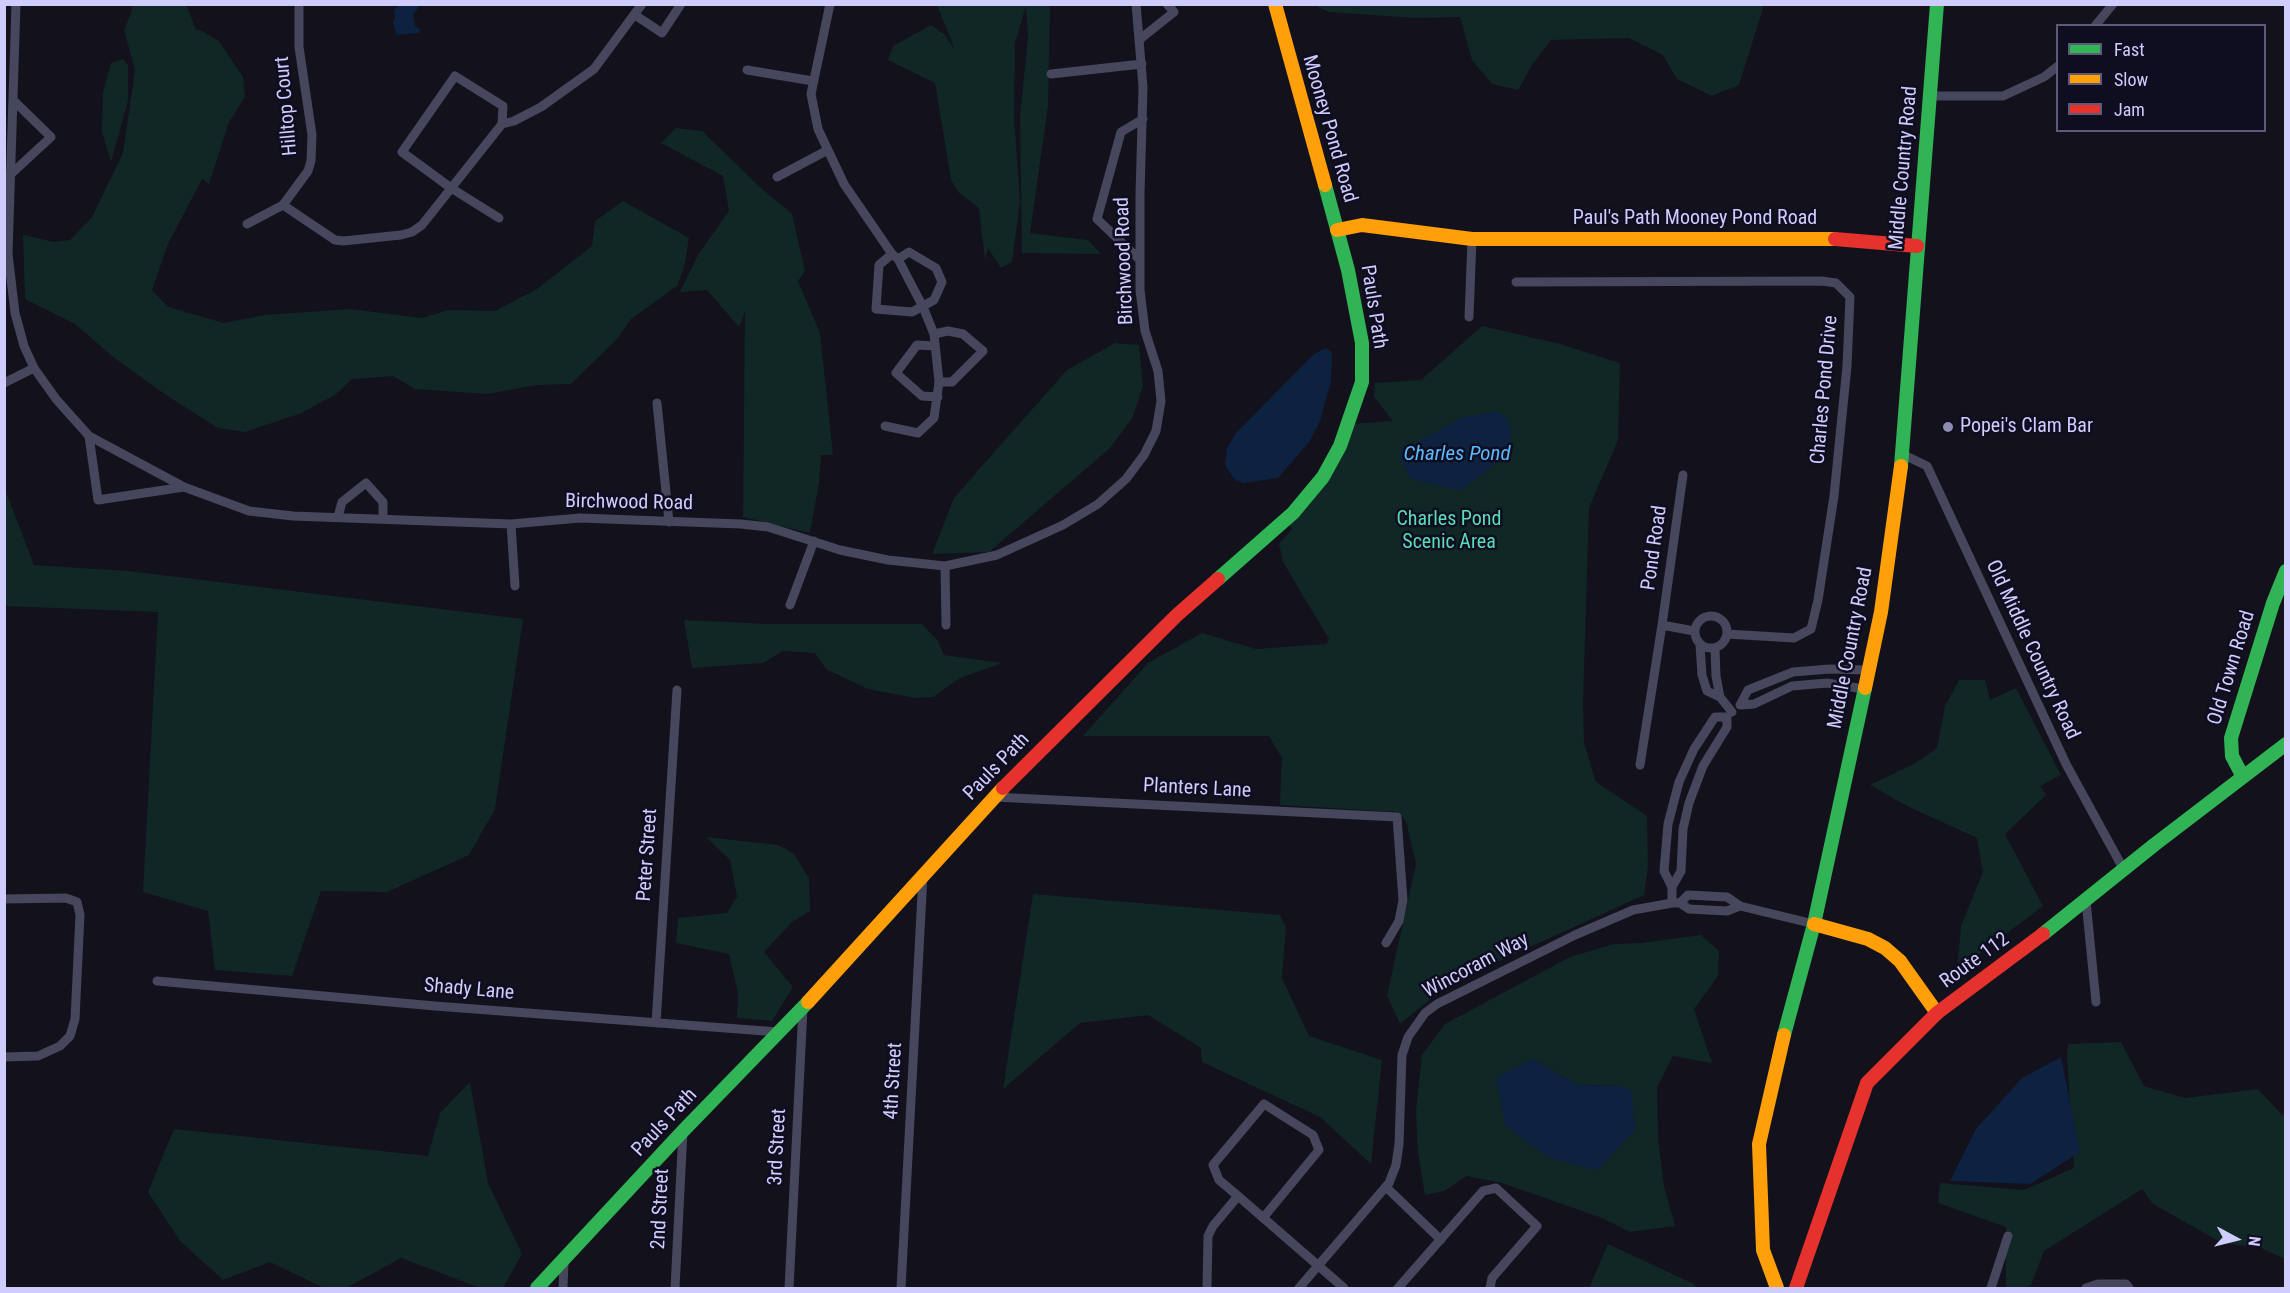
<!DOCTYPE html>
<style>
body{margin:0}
#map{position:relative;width:2290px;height:1293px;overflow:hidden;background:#12111c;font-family:"Roboto Condensed",sans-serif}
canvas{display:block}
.frame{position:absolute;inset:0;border:6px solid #cfccfe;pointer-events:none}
.legend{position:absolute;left:2056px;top:24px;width:210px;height:108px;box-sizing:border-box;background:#0f0d20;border:2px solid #5c5979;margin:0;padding:8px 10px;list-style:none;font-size:18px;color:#cfccfe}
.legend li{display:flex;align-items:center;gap:12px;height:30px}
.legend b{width:30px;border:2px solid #5c5979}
.north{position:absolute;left:2206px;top:1209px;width:60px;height:60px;-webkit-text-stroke:4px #0f0d20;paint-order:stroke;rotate:97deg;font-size:16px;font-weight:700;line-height:24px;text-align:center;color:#cfccfe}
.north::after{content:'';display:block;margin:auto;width:21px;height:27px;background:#cfccfe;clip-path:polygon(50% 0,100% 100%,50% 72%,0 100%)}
</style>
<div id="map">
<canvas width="2290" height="1293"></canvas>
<div class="frame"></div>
<ul class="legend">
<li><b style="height:8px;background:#30b455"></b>Fast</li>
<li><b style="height:8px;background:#ff9f0a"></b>Slow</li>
<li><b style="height:8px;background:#e5322d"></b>Jam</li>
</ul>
<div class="north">N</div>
</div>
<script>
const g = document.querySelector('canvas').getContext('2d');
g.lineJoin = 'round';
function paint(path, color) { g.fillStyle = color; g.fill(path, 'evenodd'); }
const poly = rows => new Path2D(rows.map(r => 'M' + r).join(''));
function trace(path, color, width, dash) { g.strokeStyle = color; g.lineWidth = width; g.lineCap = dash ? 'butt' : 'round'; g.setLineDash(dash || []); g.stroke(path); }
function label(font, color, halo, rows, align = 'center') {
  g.font = font + ' "Roboto Condensed",sans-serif'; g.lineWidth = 5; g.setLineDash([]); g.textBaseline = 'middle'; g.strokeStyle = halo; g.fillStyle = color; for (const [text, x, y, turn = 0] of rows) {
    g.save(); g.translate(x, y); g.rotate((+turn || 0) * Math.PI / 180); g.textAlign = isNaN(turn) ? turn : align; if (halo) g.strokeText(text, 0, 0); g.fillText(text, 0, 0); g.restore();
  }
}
paint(poly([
 [186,4,196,30,200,30,219,41,243,77,245,97,229,122,209,184,202,179,168,244,152,290,168,307,224,323,265,315,350,309,422,318,448,310,495,311,537,289,592,246,595,221,623,201,689,238,684,268,677,286,631,319,617,339,571,384,537,385,487,394,415,389,393,376,352,379,335,395,299,414,245,432,218,428,166,395,113,357,75,324,25,299,23,235,54,242,70,240,92,217,123,153,135,70,124,30,132,11,131,5],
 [937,5,1050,5,1048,106,1030,233,1088,240,1101,254,1022,253,1020,116,1028,37,1026,6,1015,43,1014,117,1020,202,1012,262,1001,268,988,248,985,260,979,208,958,192,951,180,935,83,888,60,893,46,931,25,944,34,955,50],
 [1313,5,1764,4,1764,5,1739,85,1712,96,1677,79,1663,55,1629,38,1551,40,1532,65,1518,90,1492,84,1472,60,1460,17,1415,18,1329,12],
 [123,59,128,65,128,101,111,162,102,132,103,92,111,63],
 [676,128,702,131,761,188,792,214,805,271,798,281,820,333,833,455,821,455,819,483,810,533,743,517,745,312,739,327,707,290,680,292,698,255,729,211,723,176,661,143],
 [1482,326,1560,344,1620,363,1618,440,1589,508,1583,703,1584,743,1596,782,1647,816,1648,867,1644,895,1449,984,1400,1024,1387,995,1416,864,1406,821,1398,812,1280,805,1282,758,1269,736,1083,736,1148,663,1202,633,1256,649,1326,644,1329,639,1283,562,1279,544,1292,529,1285,520,1352,424,1393,421,1374,397,1375,383,1421,380],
 [1115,343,1139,345,1143,386,1132,419,1109,449,989,552,932,554,954,498,973,476,1067,370],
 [5,489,34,565,128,571,523,619,495,809,469,855,387,892,321,891,292,976,215,970,208,911,143,892,158,612,5,606],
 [684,620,769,624,922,624,938,641,944,655,1002,663,960,678,933,697,915,698,868,689,826,669,815,653,783,651,763,663,692,668],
 [1959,680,1985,680,1990,700,2016,688,2061,775,2040,786,2046,795,2005,834,2043,906,1957,971,1961,926,1983,872,1977,838,1909,807,1870,785,1916,763,1937,748,1945,706],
 [706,837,778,845,794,854,809,878,810,911,792,922,764,952,793,987,772,1021,737,1018,738,993,729,954,676,943,678,918,727,913,737,897,730,860],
 [1033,894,1280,915,1286,927,1282,978,1309,1036,1382,1060,1371,1164,1320,1117,1202,1062,1201,1048,1148,1015,1080,1023,1003,1089],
 [1701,935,1719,951,1718,976,1694,1009,1712,1063,1673,1056,1657,1088,1658,1139,1664,1186,1675,1226,1630,1232,1602,1218,1502,1183,1467,1176,1444,1191,1425,1195,1418,1153,1416,1110,1422,1055,1445,1024,1570,957,1614,944,1641,943],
 [1532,1059,1578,1085,1618,1086,1547,1157],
 [2121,1042,2144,1086,2185,1098,2258,1089,2282,1115,2285,1113,2285,1259,2261,1248,2222,1243,2153,1204,2142,1189,2044,1251,2031,1285,2024,1288,2006,1288,2006,1227,1938,1203,1940,1183,2024,1190,2074,1168,2067,1056,2068,1044],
 [470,1082,488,1183,522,1254,503,1288,480,1288,401,1258,346,1288,324,1288,270,1262,223,1280,180,1241,148,1192,174,1129,428,1156,440,1113],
 [1608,1244,1694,1284,1697,1288,1589,1288]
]), '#102726');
paint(poly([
 [399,5,420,5,413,15,415,26,420,29,419,33,397,35,393,24,395,17,394,10],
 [1326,348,1332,352,1331,381,1320,421,1310,441,1278,478,1243,483,1234,479,1225,465,1227,448,1236,433,1314,354],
 [1498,411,1508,420,1511,434,1507,450,1486,472,1461,490,1410,479,1398,453,1461,418],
 [2061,1057,2080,1152,2030,1184,1950,1181,1976,1129,2022,1078],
 [1532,1059,1578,1085,1618,1086,1631,1090,1635,1130,1597,1170,1547,1157,1505,1125,1496,1078]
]), '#0d2240');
trace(poly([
 [16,4,8,254,15,313,24,346,34,368,56,399,89,436,184,487,249,511,293,516,511,524,580,518,741,524,768,527,840,550,888,560,945,566,997,555,1063,525,1098,504,1126,479,1144,455,1156,431,1161,401,1158,371,1145,331,1140,290,1140,194,1143,87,1136,4],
 [830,4,811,94,818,129,844,184,892,254,898,259,923,307,934,334,939,382,934,418,918,433,885,426],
 [635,15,662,33,681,4],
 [2095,26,2113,4],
 [1139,40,1174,12,1167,4],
 [747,70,813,81],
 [1051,74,1142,64],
 [1929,96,2003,96,2044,77,2058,66],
 [11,174,51,137,13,100],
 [777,177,826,151],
 [283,205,335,240,343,241,401,235,412,232,422,225,502,124,514,121,541,107,594,69,642,4],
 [499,218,451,188,402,152,455,76,503,106,502,124],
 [247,224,283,205,308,171,311,161,312,135,299,47,299,4],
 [892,254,879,265,876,309,912,312,934,300,942,282,936,268,909,252,898,259],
 [1139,259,1097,219,1121,132,1143,119],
 [1516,282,1822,281,1836,283,1850,297,1847,366,1834,496,1818,600,1811,629,1794,638,1727,634],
 [1469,317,1472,239],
 [934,334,948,331,963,334,983,351,952,382,939,382],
 [935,346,917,345,896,373,922,396,938,397],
 [4,383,34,368],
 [657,403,669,522],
 [89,436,98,500,184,487],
 [1902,454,1927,466,2066,764,2124,870],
 [1683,475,1662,625,1694,631],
 [338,517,342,502,366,483,383,502,383,519],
 [511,524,515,586],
 [945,566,946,625],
 [790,605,814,541],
 '1695 632a16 16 0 1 1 32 0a16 16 0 1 1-32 0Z',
 [1700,645,1702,675,1707,691,1720,697,1732,712],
 [1715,649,1716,676,1720,697],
 [1864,689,1827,683,1792,686,1754,704,1740,705,1748,690,1793,672,1830,669,1868,670],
 [1640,765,1662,625],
 [994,797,1397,817,1403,900,1399,921,1386,943],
 [1672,887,1681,871,1683,829,1689,803,1703,766,1727,727,1727,717,1715,717,1694,749,1679,782,1668,824,1664,871,1672,887,1672,903,1680,903],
 [4,899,66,898,77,902,80,915,75,1019,70,1036,60,1046,38,1056,4,1057],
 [2086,901,2096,1002],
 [1740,906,1727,911,1689,909,1680,903,1688,895,1727,897,1740,906,1814,924],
 [157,981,435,1006,778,1032],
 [656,1023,677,690],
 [1386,1187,1441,1240],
 [1238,1196,1219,1180,1213,1165,1264,1104,1313,1135,1319,1150,1263,1218],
 [563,1288,564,1261],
 [675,1288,683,1131],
 [789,1288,803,1008],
 [901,1288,923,875],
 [1207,1288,1208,1236,1213,1226,1238,1196,1344,1288],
 [1299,1288,1389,1183,1396,1165,1399,1144,1402,1055,1408,1037,1425,1013,1437,1004,1575,935,1633,910,1672,903],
 [1398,1288,1483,1191,1496,1188,1537,1226,1492,1278,1490,1288],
 [1991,1288,2008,1236],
 [2086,1288,2098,1284,2126,1284,2129,1288]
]), '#46465c', 9);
trace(poly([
 [1901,466,1937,4],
 [1218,579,1293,513,1323,477,1340,446,1362,382,1362,343,1348,270,1325,185],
 [2243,777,2232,756,2231,738,2273,603,2286,571],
 [2043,934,2154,845,2286,744],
 [1784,1035,1814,924,1865,688],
 [537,1288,683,1131,808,1002]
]), '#30b455', 14);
trace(poly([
 [1275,4,1325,185],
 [1337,230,1362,225,1472,239,1835,239],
 [1865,688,1881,612,1901,466],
 [1814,924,1868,939,1885,948,1900,961,1937,1013],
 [808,1002,1003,788],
 [1777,1288,1763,1250,1759,1144,1784,1035]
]), '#ff9f0a', 14);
trace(poly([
 [1835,239,1917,246],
 [1003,788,1177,615,1218,579],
 [1796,1288,1867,1083,1937,1013,2043,934]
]), '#e5322d', 14);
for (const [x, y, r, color] of [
 [1948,427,6,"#8d8baf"]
]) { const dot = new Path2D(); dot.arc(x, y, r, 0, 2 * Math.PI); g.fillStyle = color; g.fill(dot); trace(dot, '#0f0d20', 2); }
label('20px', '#cfccfe', '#0f0d20', [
 ["Hilltop Court",287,106,-95],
 ["Mooney Pond Road",1329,129,74],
 ["Middle Country Road",1904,168,-85],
 ["Paul's Path Mooney Pond Road",1695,219],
 ["Birchwood Road",1125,261,-92],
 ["Pauls Path",1373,307,81],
 ["Charles Pond Drive",1825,390,-85],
 ["Birchwood Road",629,503,1],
 ["Pond Road",1655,548,-82],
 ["Middle Country Road",1851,648,-79],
 ["Old Middle Country Road",2032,650,65],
 ["Old Town Road",2232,668,-73],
 ["Pauls Path",997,767,-46],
 ["Planters Lane",1197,789,3],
 ["Peter Street",648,855,-86],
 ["Route 112",1975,961,-36],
 ["Wincoram Way",1476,966,-28],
 ["Shady Lane",469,990,5],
 ["4th Street",894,1081,-87],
 ["Pauls Path",665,1123,-47],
 ["3rd Street",778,1147,-87],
 ["2nd Street",661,1209,-87]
]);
label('20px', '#cfccfe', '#0f0d20', [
 ["Popei's Clam Bar",1960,427]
], 'left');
label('20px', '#5addb6', '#0f0d20', [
 ["Charles Pond",1449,520],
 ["Scenic Area",1449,543]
]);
label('italic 21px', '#5cbafd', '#0f0d20', [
 ["Charles Pond",1457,455]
]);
</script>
